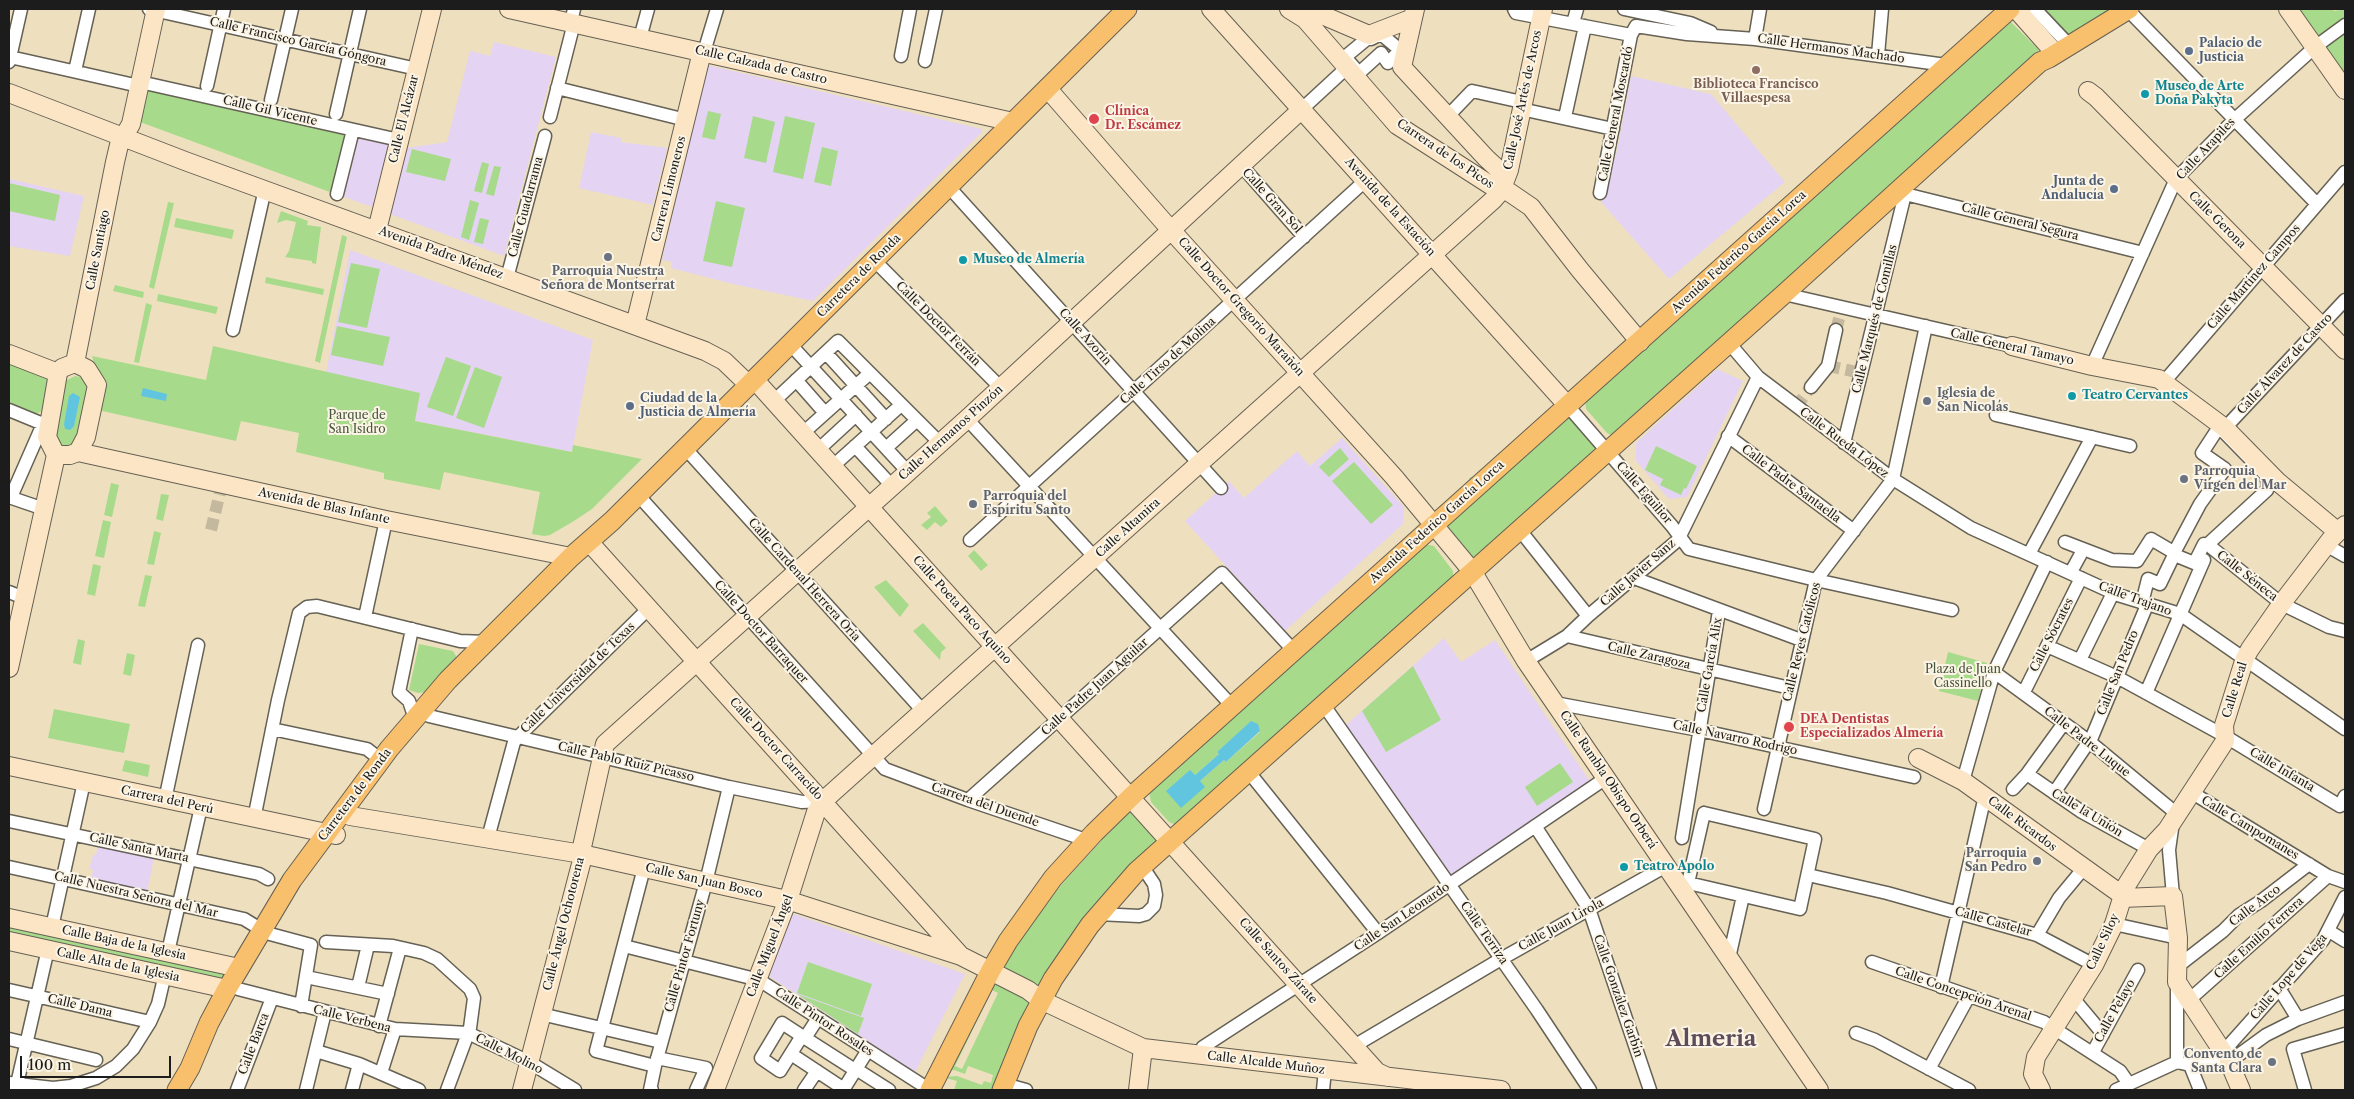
<!DOCTYPE html>
<meta charset="utf-8">
<style>
body{margin:0}
#map{position:relative;width:2354px;height:1099px;overflow:hidden;background:#eee0be;font-family:"Libre Caslon Text",serif}
canvas{display:block}
.frame{position:absolute;inset:0;border:10px solid #1c1c1c;pointer-events:none}
.scale{position:absolute;left:20px;top:1056px;width:151px;height:22px;box-sizing:border-box;border:2px solid #1c1c1c;border-top:0;padding-left:6px;font-size:15px;line-height:18px;white-space:nowrap;color:#1c1c1c;-webkit-text-stroke:4px #fcf5e5;paint-order:stroke}
</style>
<div id="map">
<canvas width="2354" height="1099"></canvas>
<div class="frame"></div>
<div class="scale">100 m</div>
</div>
<script>
const g = document.querySelector('canvas').getContext('2d');
g.lineJoin = 'round';
function paint(path, color) { g.fillStyle = color; g.fill(path, 'evenodd'); }
const poly = rows => new Path2D(rows.map(r => 'M' + r).join(''));
function trace(path, color, width, dash) { g.strokeStyle = color; g.lineWidth = width; g.lineCap = dash ? 'butt' : 'round'; g.setLineDash(dash || []); g.stroke(path); }
function label(font, color, halo, rows, align = 'center') {
  g.font = font + ' "Libre Caslon Text",serif'; g.lineWidth = 4; g.setLineDash([]); g.textBaseline = 'middle'; g.strokeStyle = halo; g.fillStyle = color; for (const [text, x, y, turn = 0] of rows) {
    g.save(); g.translate(x, y); g.rotate((+turn || 0) * Math.PI / 180); g.textAlign = isNaN(turn) ? turn : align; if (halo) g.strokeText(text, 0, 0); g.fillText(text, 0, 0); g.restore();
  }
}
paint(poly([
 [494,42,556,57,504,256,390,214,406,148,447,142,470,51,490,56],
 [707,65,982,129,982,132,813,301,733,284,671,268,672,262,662,260],
 [1631,76,1711,94,1785,182,1669,279,1601,202,1617,151],
 [591,132,621,138,621,142,667,148,653,205,579,188],
 [354,135,389,143,372,207,339,195],
 [9,179,84,196,70,256,9,246],
 [350,250,593,340,572,452,415,421,420,393,326,373],
 [1717,369,1743,381,1687,497,1669,499,1636,461,1636,443],
 [1342,438,1404,507,1403,524,1285,631,1185,521,1229,481,1244,498,1297,451,1310,466],
 [1444,638,1461,662,1495,640,1591,783,1452,876,1346,725],
 [98,846,154,858,147,892,91,880,93,870,89,869,93,855,96,855],
 [788,912,965,974,915,1072,767,975]
]), '#e4d3f2');
paint(poly([
 [2043,9,2117,9,2068,36],
 [2292,9,2333,9,2334,11,2345,9,2345,84],
 [2010,21,2038,49,2039,54,1613,436,1607,433,1586,409,1585,400],
 [148,89,354,135,338,195,140,122],
 [708,111,721,114,715,140,702,137],
 [753,116,775,122,766,163,744,158],
 [785,116,815,123,803,179,773,172],
 [822,147,838,151,831,186,814,182],
 [412,149,451,159,445,181,406,172],
 [482,162,489,164,482,193,474,191],
 [494,166,501,167,494,196,486,194],
 [9,183,60,195,55,221,9,211],
 [470,200,479,203,469,240,461,237],
 [716,201,745,208,732,267,703,261],
 [168,202,174,203,154,289,149,287],
 [281,211,308,221,307,225,321,227,316,264,312,263,312,261,285,257,289,251,296,222,286,220,277,223],
 [176,218,234,230,232,239,174,227],
 [480,218,489,220,483,244,474,242],
 [342,235,347,237,320,363,315,361],
 [351,263,380,269,367,328,338,322],
 [266,277,324,289,323,295,265,283],
 [115,285,144,292,143,298,113,291],
 [158,294,218,307,216,314,157,301],
 [146,303,152,305,139,363,134,362],
 [337,326,390,337,383,366,331,355],
 [213,346,420,393,415,421,572,452,573,445,642,459,592,509,574,521,550,535,544,536,532,534,540,492,444,472,440,490,435,489,384,479,384,473,296,452,299,433,241,421,236,441,98,410,99,378,92,356,206,380],
 [446,357,471,366,453,416,427,407],
 [9,361,49,377,44,410,36,414,9,405],
 [475,367,502,377,484,428,456,418],
 [75,376,84,378,89,385,76,444,64,448,59,445,55,434,65,381],
 [1565,417,1569,417,1597,448,1477,558,1471,559,1447,529,1447,526,1473,499,1469,478,1521,456],
 [1656,446,1697,466,1686,489,1684,488,1681,495,1660,485,1663,479,1645,470],
 [1340,448,1349,459,1329,477,1319,467],
 [1354,462,1393,505,1371,524,1332,481],
 [111,483,119,485,112,517,104,515],
 [161,494,169,495,163,521,156,519],
 [935,506,948,521,941,527,935,522,927,530,921,525,931,517,927,513],
 [103,520,111,522,104,558,95,556],
 [154,531,161,533,154,565,147,564],
 [1424,544,1434,546,1453,571,1453,577,1176,825,1169,822,1151,802,1149,792],
 [1251,722,1260,732,1226,762,1224,760,1200,781,1205,787,1195,775,1219,754,1217,752],
 [974,550,988,565,981,571,968,556],
 [93,564,101,566,95,596,87,594],
 [145,575,152,576,145,607,138,606],
 [886,580,909,605,900,617,874,587],
 [923,623,946,648,941,652,940,660,913,631],
 [78,639,85,641,81,665,73,663],
 [419,644,453,651,456,656,456,659,426,692,418,693,409,690],
 [1948,652,1987,663,1978,701,1939,691],
 [127,653,135,655,131,676,123,674],
 [1413,666,1441,720,1386,752,1362,711],
 [54,709,130,724,124,753,48,738],
 [125,760,150,765,148,777,122,771],
 [1560,763,1573,782,1537,806,1525,787],
 [1130,809,1160,838,1040,987,1007,970,1004,964,1031,920,1033,922,1041,912,1038,910,1043,909,1062,884,1102,840,1100,837,1103,834,1106,836,1113,829,1111,826],
 [9,922,231,970,224,980,9,934],
 [808,962,872,984,861,1016,797,993],
 [997,983,1029,1000,1032,1003,1032,1008,1028,1009,1013,1042,995,1090,954,1090,957,1081,946,1078,943,1080,945,1077,957,1076,982,1085,984,1081,991,1083,993,1075,968,1066,965,1074,954,1070,947,1071,991,987],
 [992,990,998,993,962,1069,955,1066],
 [797,994,864,1018,858,1034]
]), '#a7db8b');
paint(poly([
 [143,388,167,394,166,401,141,396],
 [73,393,80,397,74,426,70,430,65,429,64,424,69,396],
 [1251,721,1258,724,1260,731,1226,762,1224,760,1200,781,1205,787,1181,808,1166,791,1190,770,1195,775,1219,754,1217,752]
]), '#62c5e0');
trace(poly([
 [1836,330,1842,308],
 [1828,366,1861,373],
 [1796,407,1811,387],
 [211,530,222,484]
]), '#c4b99e', 12, [12, 6]);
const street = poly([
 [149,9,417,69],
 [1514,9,1516,13,1631,35,1636,26,1687,34,1755,39,1946,65],
 [1624,9,1690,23,1711,32],
 [2035,9,2069,45],
 [2128,10,2317,204],
 [571,22,574,9],
 [1573,23,1577,9],
 [1381,34,1400,50,1388,63,1381,53,1359,73,1345,57,1368,38,1371,39,1381,34],
 [640,38,648,9],
 [1755,39,1760,9],
 [704,52,717,9],
 [1878,55,1882,9],
 [901,56,910,9],
 [10,57,139,86],
 [925,61,936,9],
 [9,62,21,9],
 [75,71,89,9],
 [140,82,399,140],
 [207,86,224,9],
 [557,88,686,120],
 [271,100,292,9],
 [1302,109,1341,73],
 [1521,109,1613,129],
 [336,114,360,9],
 [1448,116,1472,91,1522,102],
 [550,117,574,23],
 [1565,117,1585,26],
 [1241,165,1304,237],
 [948,186,1221,488],
 [1901,189,1905,194,2143,253],
 [1600,193,1631,35],
 [337,194,353,130],
 [874,260,1001,388],
 [507,278,545,136],
 [1784,294,2012,346],
 [233,330,265,189],
 [1729,343,1758,377,1893,479,1971,528,2118,595,2180,614,2345,729],
 [790,344,908,472],
 [826,353,886,419],
 [2092,366,2176,179,2234,120,2315,47,2345,25],
 [796,380,825,413],
 [2163,383,2345,172],
 [1811,387,1828,366,1836,330],
 [774,401,838,341,940,443],
 [1568,406,1672,526,1689,549,1816,580,1952,610],
 [9,410,43,424,49,417],
 [1996,415,2130,446],
 [967,419,1232,706],
 [2219,427,2266,475,2268,485,2267,490,2207,545,2204,544,2196,560,2199,562,2199,565,2177,556,2175,551,2200,504,2225,469,2202,453,2219,427],
 [2225,428,2345,300],
 [803,433,870,373],
 [1728,436,1854,531],
 [1844,443,1905,194],
 [855,446,892,486],
 [685,448,923,711],
 [886,448,917,420],
 [818,450,856,415],
 [833,466,901,405],
 [638,495,885,769,968,800,1086,840],
 [9,497,44,509],
 [11,497,43,424],
 [1519,529,1588,616],
 [970,540,1366,180],
 [2065,542,2112,560,2137,561,2151,539,2175,553,2160,584,2148,579,2142,603],
 [2326,545,2345,556],
 [2212,548,2282,604,2329,627,2345,631],
 [2029,554,2092,437],
 [2071,572,2083,550],
 [1634,578,1801,640],
 [9,592,24,598],
 [365,617,386,520],
 [412,629,399,692,409,701,415,719],
 [1567,636,1790,688],
 [2047,646,2117,677,2223,735,2340,806,2345,796],
 [2080,660,2113,593],
 [1526,661,1567,636,1588,616,1678,540,1758,377],
 [1994,672,2090,742,2177,814],
 [2024,692,2081,578],
 [2146,693,2204,560],
 [1555,703,1699,730,1914,777],
 [1323,704,1537,1010,1590,1090],
 [429,716,729,787,802,802,823,801],
 [272,729,367,749,381,760],
 [1248,771,1378,933],
 [2027,774,2082,812,2149,849],
 [1963,781,1994,672,2047,562],
 [2013,789,2027,774,2064,723],
 [2191,792,2328,876,2345,882],
 [2054,793,2092,737,2147,605],
 [165,800,198,645],
 [968,800,1222,573,1294,651],
 [1764,809,1816,580,1893,479,1926,326],
 [1704,813,1815,839,1800,909,1688,883,1704,813],
 [254,819,278,700,299,613,307,607,317,606,460,641,486,642],
 [9,821,259,874,268,879],
 [2173,822,2169,850,2173,896],
 [1535,826,1589,909,1650,1090],
 [488,838,514,742,518,737,649,608],
 [1682,838,1719,611],
 [9,867,244,919,262,930],
 [644,868,596,1051,655,1066],
 [1808,875,1887,893,2037,935,2094,965],
 [1098,914,1139,916,1146,914,1154,906,1156,895,1154,884,1142,866],
 [2114,924,2178,938],
 [52,927,84,782],
 [2329,931,2345,941],
 [270,934,311,945,301,1006],
 [2037,935,2059,898,2083,869],
 [326,942,393,946,424,953,437,959,470,989,474,998,470,1028,447,1090],
 [624,946,759,980,930,1090],
 [168,952,201,807],
 [1729,958,1743,896],
 [1872,962,2044,1022,2120,1071,2129,1084],
 [2178,966,2223,931,2239,915,2261,901,2309,864],
 [306,977,388,994],
 [2177,982,2177,1062],
 [358,987,368,945],
 [1941,987,1985,796],
 [2279,988,2298,1019],
 [238,989,395,1029,468,1033,529,1062,575,1090],
 [9,990,150,1022],
 [2073,998,2103,1034],
 [2189,1000,2328,876],
 [541,1014,661,1042],
 [818,1018,805,1038,800,1039,780,1071,761,1058,782,1023,805,1038,855,1070],
 [379,1026,400,948],
 [1856,1033,1875,1040,1969,1090],
 [9,1039,96,1060],
 [1354,1046,1501,959,1666,866],
 [316,1051,359,1064,419,1090],
 [2093,1052,2138,970],
 [791,1054,844,1089],
 [1205,1055,1203,1047,1378,933,1606,778],
 [2226,1057,2223,1052,2323,940,2345,897],
 [657,1058,706,1068,696,1090],
 [2229,1062,2266,1035,2298,1019,2345,1002],
 [2190,1065,2200,1090],
 [856,1069,889,1090],
 [1929,1069,1969,996],
 [381,1073,395,1029],
 [9,1083,53,1088,71,1086,96,1078,116,1066,133,1049,150,1022,158,1004,165,974],
 [17,1084,48,949],
 [1004,1084,1026,1090],
 [237,1090,272,998],
 [306,1090,325,1012],
 [352,1090,359,1064],
 [652,1090,650,1090,655,1066,706,882,729,787],
 [804,1090,817,1071],
 [843,1090,868,1050],
 [1323,1090,1325,1070],
 [2116,1090,2177,1062,2190,1065,2229,1062],
 [2305,1090,2293,1049,2345,1034]
]);
const secondary = poly([
 [509,9,1013,122],
 [1211,9,1568,406],
 [1289,9,1305,19,1397,125,1495,188,1509,192,1531,207,1580,270,1640,342],
 [1308,9,1369,35,1413,18],
 [1415,9,1402,67,1486,158,1499,170,1509,170],
 [2016,9,2055,53],
 [2288,9,2345,90],
 [1047,88,1162,220,1394,477,1472,571,1526,661,1819,1090],
 [2088,91,2096,97,2345,350],
 [9,93,185,161,705,351,724,361,749,385],
 [377,230,432,9],
 [635,325,702,52],
 [2012,346,2092,366,2159,379,2225,428,2278,482,2338,532],
 [9,354,58,373],
 [75,363,115,162,119,145,131,124,156,9],
 [75,363,87,369,97,385,86,437,78,452,70,455,56,455,47,437,58,373,62,368,75,363],
 [754,379,1377,1072,1388,1077],
 [78,452,386,520,571,557],
 [590,543,960,955],
 [9,668,56,455],
 [1918,758,1963,781,2122,895],
 [9,766,336,835],
 [350,816,582,854,787,900,961,956,1028,990,1041,1000,1143,1048,1501,1090],
 [2122,898,2173,896,2178,938,2177,982,2223,1052],
 [9,918,239,968],
 [9,941,227,989],
 [2229,1062,2241,1090],
 [522,1090,582,860,582,847,605,744,967,419,1302,109],
 [715,1090,790,894,816,812,823,801,1493,200,1501,191,1509,170,1543,9],
 [1138,1090,1143,1048],
 [2041,1090,2033,1074,2036,1057,2094,965,2114,924,2126,886,2149,849,2167,830,2225,741,2224,725,2245,658,2250,649,2285,599,2331,539,2345,525]
]);
const primary = poly([
 [177,1090,190,1068,209,1023,227,989,292,880,389,749,448,680,571,557,612,521,1127,9],
 [930,1090,991,970,1008,941,1053,878,1094,833,1134,794,2010,9],
 [1002,1090,1028,1026,1053,979,1090,925,1137,871,1784,294,2040,62,2049,58,2129,9]
]);
trace(street, '#666155', 15);
trace(secondary, '#666155', 20);
trace(primary, '#666155', 21);
trace(street, '#fff', 12);
trace(secondary, '#fce5c4', 18);
trace(primary, '#f8bf6c', 19);
for (const [x, y, r, color] of [
 [2189,51,5,"#5c6f8a"],
 [1756,70,5,"#8d6e63"],
 [2145,94,5,"#0f9aa8"],
 [1094,119,6,"#e0444e"],
 [2114,189,5,"#5c6f8a"],
 [608,257,5,"#6b7280"],
 [963,260,5,"#0f9aa8"],
 [2072,396,5,"#0f9aa8"],
 [1927,401,5,"#6b7280"],
 [630,406,5,"#5c6f8a"],
 [2184,479,5,"#6b7280"],
 [973,504,5,"#6b7280"],
 [1789,727,6,"#e0444e"],
 [2037,861,5,"#6b7280"],
 [1624,867,5,"#0f9aa8"],
 [2272,1062,5,"#6b7280"]
]) { const dot = new Path2D(); dot.arc(x, y, r, 0, 2 * Math.PI); g.fillStyle = color; g.fill(dot); trace(dot, '#fcf5e5', 2); }
label('12px', '#1c1c1c', '#fcf5e5', [
 ["Calle Francisco García Góngora",298,42,13],
 ["Calle Hermanos Machado",1831,49,8],
 ["Calle Calzada de Castro",761,65,13],
 ["Calle José Artés de Arcos",1523,100,-78],
 ["Calle Gil Vicente",270,111,13],
 ["Calle General Moscardó",1616,114,-79],
 ["Calle El Alcázar",404,119,-76],
 ["Calle Arapiles",2206,149,-47],
 ["Carrera de los Picos",1445,154,34],
 ["Carrera Limoneros",669,189,-76],
 ["Calle Gran Sol",1272,201,48],
 ["Calle Guadarrama",526,207,-75],
 ["Avenida de la Estación",1390,207,48],
 ["Calle Gerona",2217,220,45],
 ["Calle General Segura",2020,222,14],
 ["Calle Santiago",98,250,-79],
 ["Avenida Federico García Lorca",1739,252,-42],
 ["Avenida Padre Méndez",441,253,20],
 ["Carretera de Ronda",859,276,-45],
 ["Calle Martínez Campos",2254,277,-49],
 ["Calle Doctor Gregorio Marañón",1241,307,48],
 ["Calle Marqués de Comillas",1875,319,-76],
 ["Calle Doctor Ferrán",938,324,45],
 ["Calle Azorín",1085,337,48],
 ["Calle General Tamayo",2012,347,13],
 ["Calle Tirso de Molina",1168,361,-42],
 ["Calle Álvarez de Castro",2285,364,-47],
 ["Calle Hermanos Pinzón",951,433,-42],
 ["Calle Rueda López",1844,443,37],
 ["Calle Padre Santaella",1791,484,37],
 ["Calle Eguilior",1644,493,49],
 ["Avenida de Blas Infante",324,506,12],
 ["Avenida Federico García Lorca",1437,522,-42],
 ["Calle Altamira",1128,528,-42],
 ["Calle Javier Sanz",1638,573,-41],
 ["Calle Séneca",2247,576,38],
 ["Calle Cardenal Herrera Oria",804,580,48],
 ["Calle Trajano",2135,599,20],
 ["Calle Poeta Paco Aquino",962,610,48],
 ["Calle Doctor Barraquer",761,632,48],
 ["Calle Sócrates",2052,635,-63],
 ["Calle Reyes Católicos",1802,642,-76],
 ["Calle Zaragoza",1649,656,13],
 ["Calle García Alix",1710,665,-80],
 ["Calle San Pedro",2118,673,-68],
 ["Calle Universidad de Texas",578,678,-44],
 ["Calle Padre Juan Aguilar",1095,687,-42],
 ["Calle Real",2235,690,-73],
 ["Calle Navarro Rodrigo",1735,738,12],
 ["Calle Padre Luque",2087,742,38],
 ["Calle Doctor Carracido",776,749,48],
 ["Calle Pablo Ruiz Picasso",626,762,13],
 ["Calle Infanta",2282,770,31],
 ["Calle Rambla Obispo Orberá",1608,780,56],
 ["Carretera de Ronda",355,795,-53],
 ["Carrera del Perú",167,800,12],
 ["Carrera del Duende",985,805,19],
 ["Calle la Unión",2087,813,31],
 ["Calle Ricardos",2022,824,37],
 ["Calle Campomanes",2250,828,31],
 ["Calle Santa Marta",139,848,12],
 ["Calle San Juan Bosco",704,881,13],
 ["Calle Nuestra Señora del Mar",136,895,13],
 ["Calle Arco",2255,906,-37],
 ["Calle San Leonardo",1402,917,-34],
 ["Calle Castelar",1993,922,16],
 ["Calle Ángel Ochotorena",564,924,-76],
 ["Calle Juan Lirola",1561,925,-29],
 ["Calle Terriza",1484,933,55],
 ["Calle Emilio Ferrera",2259,938,-42],
 ["Calle Siloy",2103,942,-65],
 ["Calle Baja de la Iglesia",124,943,12],
 ["Calle Miguel Ángel",770,946,-69],
 ["Calle Pintor Fortuny",685,956,-74],
 ["Calle Santos Zárate",1278,961,48],
 ["Calle Alta de la Iglesia",118,965,12],
 ["Calle Lope de Vega",2289,977,-49],
 ["Calle Concepción Arenal",1963,994,19],
 ["Calle González Garbín",1618,996,71],
 ["Calle Dama",80,1006,13],
 ["Calle Pelayo",2115,1011,-61],
 ["Calle Verbena",352,1019,14],
 ["Calle Pintor Rosales",824,1022,33],
 ["Calle Barca",254,1044,-69],
 ["Calle Molino",509,1054,27],
 ["Calle Alcalde Muñoz",1266,1063,7]
]);
label('bold 12px', '#4e5e75', '#fcf5e5', [
 ["Palacio de",2199,44],
 ["Justicia",2199,58],
 ["Junta de",2104,182,"right"],
 ["Andalucía",2104,196,"right"],
 ["Ciudad de la",640,399],
 ["Justicia de Almería",640,413]
], 'left');
label('bold 12px', '#785e54', '#fcf5e5', [
 ["Biblioteca Francisco",1756,85],
 ["Villaespesa",1756,99]
]);
label('bold 12px', '#0d838f', '#fcf5e5', [
 ["Museo de Arte",2155,87],
 ["Doña Pakyta",2155,101],
 ["Museo de Almería",973,260],
 ["Teatro Cervantes",2082,396],
 ["Teatro Apolo",1634,867]
], 'left');
label('bold 12px', '#be3a42', '#fcf5e5', [
 ["Clínica",1105,112],
 ["Dr. Escámez",1105,126],
 ["DEA Dentistas",1800,720],
 ["Especializados Almería",1800,734]
], 'left');
label('bold 12px', '#5b616d', '#fcf5e5', [
 ["Parroquia Nuestra",608,272,"center"],
 ["Señora de Montserrat",608,286,"center"],
 ["Iglesia de",1937,394],
 ["San Nicolás",1937,408],
 ["Parroquia",2194,472],
 ["Virgen del Mar",2194,486],
 ["Parroquia del",983,497],
 ["Espíritu Santo",983,511],
 ["Parroquia",2027,854,"right"],
 ["San Pedro",2027,868,"right"],
 ["Convento de",2262,1055,"right"],
 ["Santa Clara",2262,1069,"right"]
], 'left');
label('12px', '#46553d', '#fcf5e5', [
 ["Parque de",357,416],
 ["San Isidro",357,430],
 ["Plaza de Juan",1963,670],
 ["Cassinello",1963,684]
]);
label('bold 22px', '#5e4c5a', '#fcf5e5', [
 ["Almeria",1711,1040]
]);
</script>
